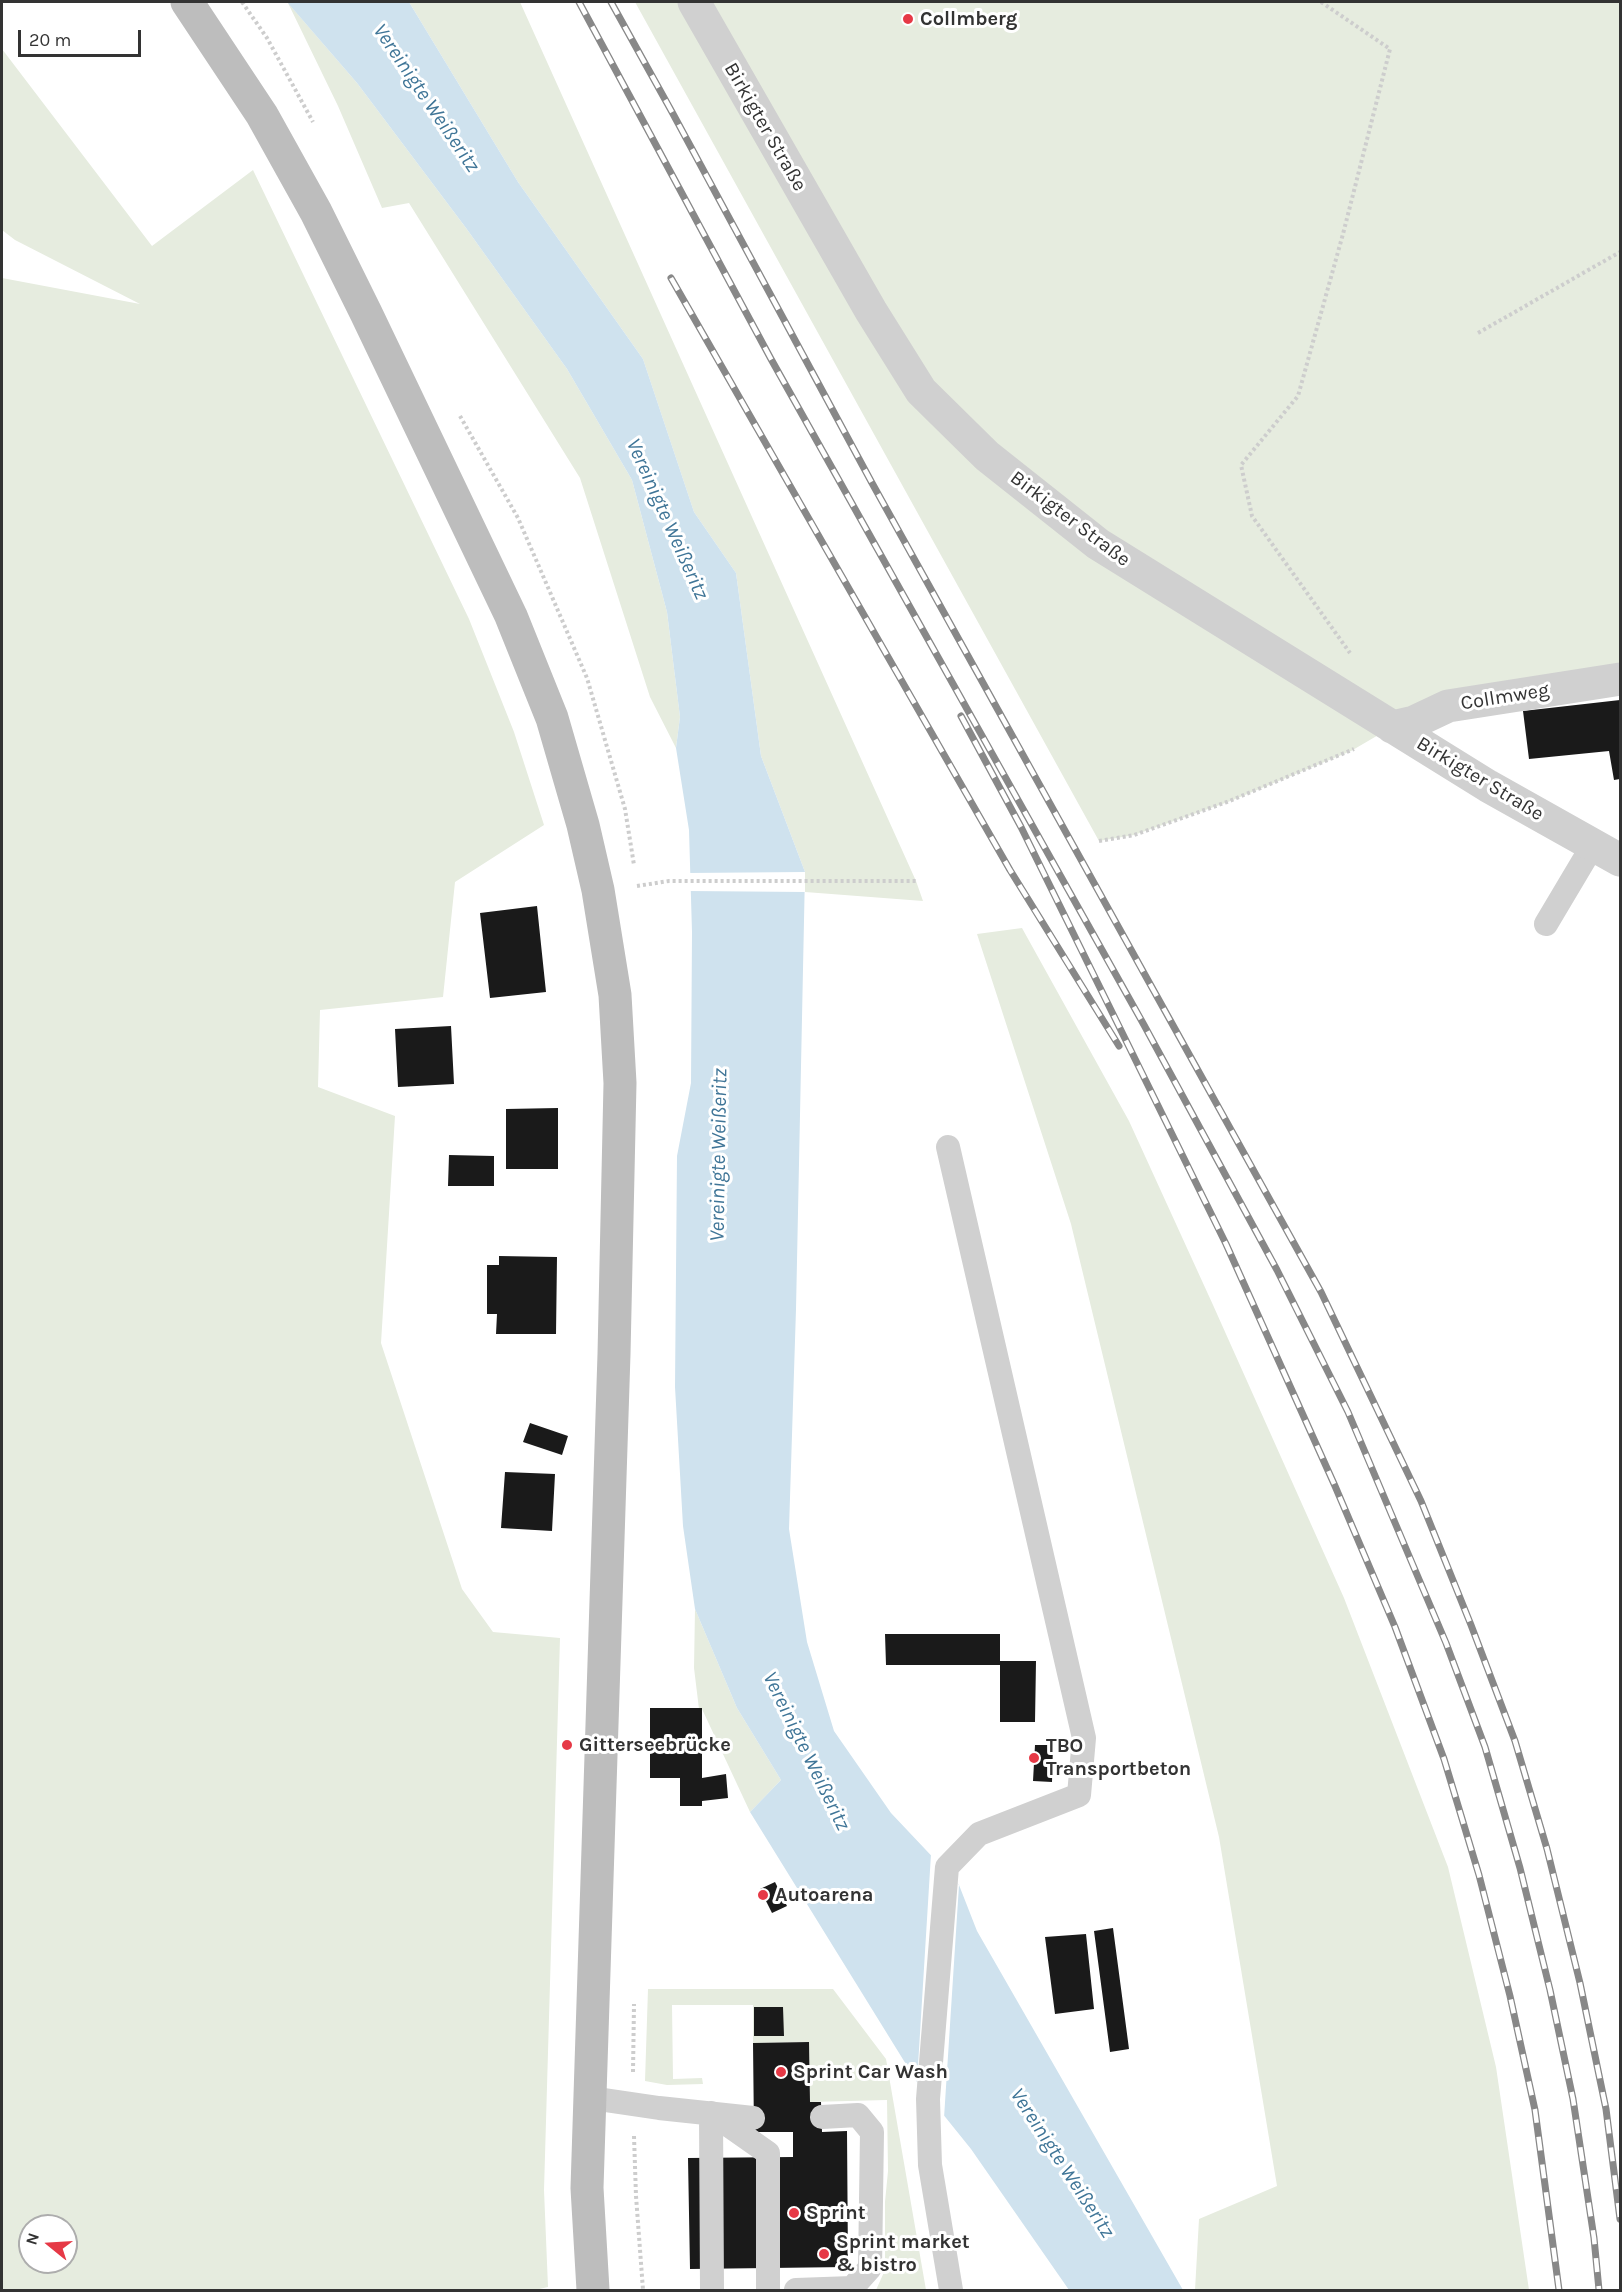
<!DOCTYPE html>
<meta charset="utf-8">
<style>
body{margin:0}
#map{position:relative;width:1622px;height:2292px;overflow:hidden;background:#fff;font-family:Karla,sans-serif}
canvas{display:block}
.frame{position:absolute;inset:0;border:3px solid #333;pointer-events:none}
.north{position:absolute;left:18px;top:2214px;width:60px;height:60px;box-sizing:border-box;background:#fff;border:2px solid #adadad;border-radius:50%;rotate:288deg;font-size:16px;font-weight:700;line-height:24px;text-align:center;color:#333}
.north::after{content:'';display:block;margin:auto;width:21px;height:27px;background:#e63946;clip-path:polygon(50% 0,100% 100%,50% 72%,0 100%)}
.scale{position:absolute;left:18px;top:30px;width:123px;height:27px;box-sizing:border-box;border:3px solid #333;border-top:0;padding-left:8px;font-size:18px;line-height:21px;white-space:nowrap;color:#333;-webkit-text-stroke:4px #fff;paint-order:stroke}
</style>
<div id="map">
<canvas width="1622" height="2292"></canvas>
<div class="frame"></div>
<div class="north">N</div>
<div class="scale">20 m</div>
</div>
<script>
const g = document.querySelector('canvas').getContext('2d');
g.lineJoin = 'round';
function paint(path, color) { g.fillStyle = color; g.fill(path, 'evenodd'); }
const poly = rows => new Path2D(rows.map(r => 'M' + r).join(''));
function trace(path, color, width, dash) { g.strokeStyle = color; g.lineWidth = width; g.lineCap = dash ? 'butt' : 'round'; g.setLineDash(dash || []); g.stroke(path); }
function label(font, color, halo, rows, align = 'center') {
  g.font = font + ' Karla,sans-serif'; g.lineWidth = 6; g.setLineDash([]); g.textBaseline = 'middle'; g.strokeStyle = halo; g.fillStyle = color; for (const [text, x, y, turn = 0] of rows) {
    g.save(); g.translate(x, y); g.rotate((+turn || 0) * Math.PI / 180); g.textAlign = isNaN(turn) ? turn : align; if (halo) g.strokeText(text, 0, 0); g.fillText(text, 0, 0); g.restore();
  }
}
paint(poly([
 [409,2,520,2,916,881,923,901,805,892,805,872,761,756,736,573,694,512,643,359,518,182],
 [635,2,1620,2,1620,679,1392,727,1351,751,1228,802,1134,835,1099,841],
 [288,3,357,83,466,228,567,369,632,480,667,612,680,717,676,748,650,697,580,478,409,203,382,208,338,106],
 [2,49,152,246,253,170,469,619,514,732,544,825,455,882,443,997,320,1010,318,1087,395,1116,381,1343,462,1589,493,1632,560,1638,544,2190,548,2287,535,2290,2,2290,2,278,140,304,15,240,2,230],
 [30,2226,66,2226,66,2262,30,2262],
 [1022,928,1129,1121,1213,1305,1344,1598,1448,1867,1496,2067,1529,2290,1195,2290,1199,2219,1277,2186,1219,1837,1071,1224,977,934],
 [695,1609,737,1708,781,1780,750,1812,702,1709,699,1709,694,1668],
 [648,1989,833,1989,886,2059,926,2290,876,2290,885,2270,885,2202,888,2171,887,2100,810,2102,809,2042,753,2043,753,2005,672,2005,673,2079,702,2078,703,2084,667,2085,645,2081]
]), '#e6ecdf');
paint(poly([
 [287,2,409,2,518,182,643,359,694,512,736,573,761,756,805,872,796,1309,789,1529,807,1642,834,1731,891,1813,959,1885,977,1931,1183,2290,1069,2290,971,2149,917,2082,750,1812,781,1780,737,1708,695,1609,683,1526,675,1387,677,1156,691,1083,692,932,689,830,676,748,680,717,667,612,632,480,567,369,466,228,357,83]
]), '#cfe2ee');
paint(poly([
 [805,872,805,892,688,891,687,873],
 [931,1854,959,1885,944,2118,917,2082]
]), '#fff');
paint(poly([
 [1620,700,1620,779,1614,780,1609,751,1529,759,1523,711],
 [537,906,546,992,490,998,480,913],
 [451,1026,454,1084,398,1087,395,1029],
 [558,1108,558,1169,506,1169,506,1109],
 [449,1155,494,1156,494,1186,448,1186],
 [499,1256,557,1257,556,1334,496,1334,497,1314,487,1314,487,1265,499,1265],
 [530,1423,568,1436,562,1455,523,1442],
 [505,1472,555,1474,552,1531,501,1528],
 [885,1634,1000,1634,1000,1661,1036,1661,1035,1722,1000,1722,1000,1665,886,1665],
 [650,1708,702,1708,702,1778,726,1774,728,1798,702,1801,702,1806,680,1806,680,1778,650,1778],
 [1035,1745,1053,1745,1052,1782,1033,1781],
 [775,1882,787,1906,772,1913,760,1889],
 [1113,1928,1129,2049,1110,2052,1094,1931],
 [1086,1934,1094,2009,1055,2014,1045,1937],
 [754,2007,783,2007,784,2036,754,2036],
 [809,2042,810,2102,821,2102,822,2132,847,2131,848,2267,690,2269,688,2158,793,2157,793,2132,754,2132,753,2043]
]), '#1a1a1a');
trace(poly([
 [242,2,267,38,313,122],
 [1321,2,1390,49,1343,234,1298,396,1241,465,1252,516,1350,653],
 [1478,333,1620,252],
 [460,416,518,518,587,678,625,809,634,865],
 [1099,841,1134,835,1227,802,1354,749],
 [637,886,669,881,916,881],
 [633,2072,634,2004],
 [634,2136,636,2196,643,2290]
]), '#cdcdcd', 4, [3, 3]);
trace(poly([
 [1546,924,1593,845],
 [948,1147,1084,1738,1079,1795,979,1834,947,1867,928,2099,930,2165,951,2290],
 [591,2098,659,2108,753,2118],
 [711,2113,768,2153,768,2290],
 [711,2113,712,2290],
 [796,2290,852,2288,870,2268,872,2132,858,2115,822,2117]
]), '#d0d0d0', 24);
trace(poly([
 [694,2,871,311,921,391,987,456,1098,544,1488,786,1620,860],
 [1392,727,1414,722,1448,706,1620,679]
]), '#d0d0d0', 33);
trace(poly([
 [187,2,262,115,316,212,366,313,511,616,552,718,583,825,598,890,615,995,620,1083,614,1354,587,2188,593,2290]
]), '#bdbdbd', 33);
const rail = poly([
 [579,2,771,359,1144,1025,1277,1270,1348,1412,1446,1643,1485,1747,1520,1868,1550,1990,1573,2099,1594,2238,1599,2290],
 [611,2,672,112,872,483,1321,1292,1421,1501,1471,1625,1515,1741,1547,1849,1580,1983,1606,2109,1620,2219],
 [671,278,1010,870,1119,1046],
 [961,716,1021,827,1226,1244,1335,1486,1395,1627,1444,1759,1479,1875,1510,1996,1535,2110,1559,2290]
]);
trace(rail, '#888', 7);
trace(rail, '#fff', 4.5, [14]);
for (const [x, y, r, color] of [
 [908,19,6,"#e63946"],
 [567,1745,6,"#e63946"],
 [1034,1758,6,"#e63946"],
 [763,1895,6,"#e63946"],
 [781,2072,6,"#e63946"],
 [794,2213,6,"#e63946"],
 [824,2254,6,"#e63946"]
]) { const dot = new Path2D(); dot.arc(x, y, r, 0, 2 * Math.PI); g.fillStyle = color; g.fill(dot); trace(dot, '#fff', 2); }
label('bold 20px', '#333', '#fff', [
 ["Collmberg",920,19],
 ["Gitterseebrücke",579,1745],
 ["TBO",1046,1746],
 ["Transportbeton",1046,1769],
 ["Autoarena",775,1895],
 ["Sprint Car Wash",793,2072],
 ["Sprint",806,2213],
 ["Sprint market",836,2242],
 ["& bistro",836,2265]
], 'left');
label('20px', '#333', '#fff', [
 ["Birkigter Straße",765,127,60],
 ["Birkigter Straße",1070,519,37],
 ["Collmweg",1505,697,-9],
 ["Birkigter Straße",1480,779,31]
]);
label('italic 21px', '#3f7597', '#fff', [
 ["Vereinigte Weißeritz",426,98,56],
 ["Vereinigte Weißeritz",667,519,66],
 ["Vereinigte Weißeritz",719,1155,-89],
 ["Vereinigte Weißeritz",806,1751,64],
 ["Vereinigte Weißeritz",1062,2163,57]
]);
</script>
